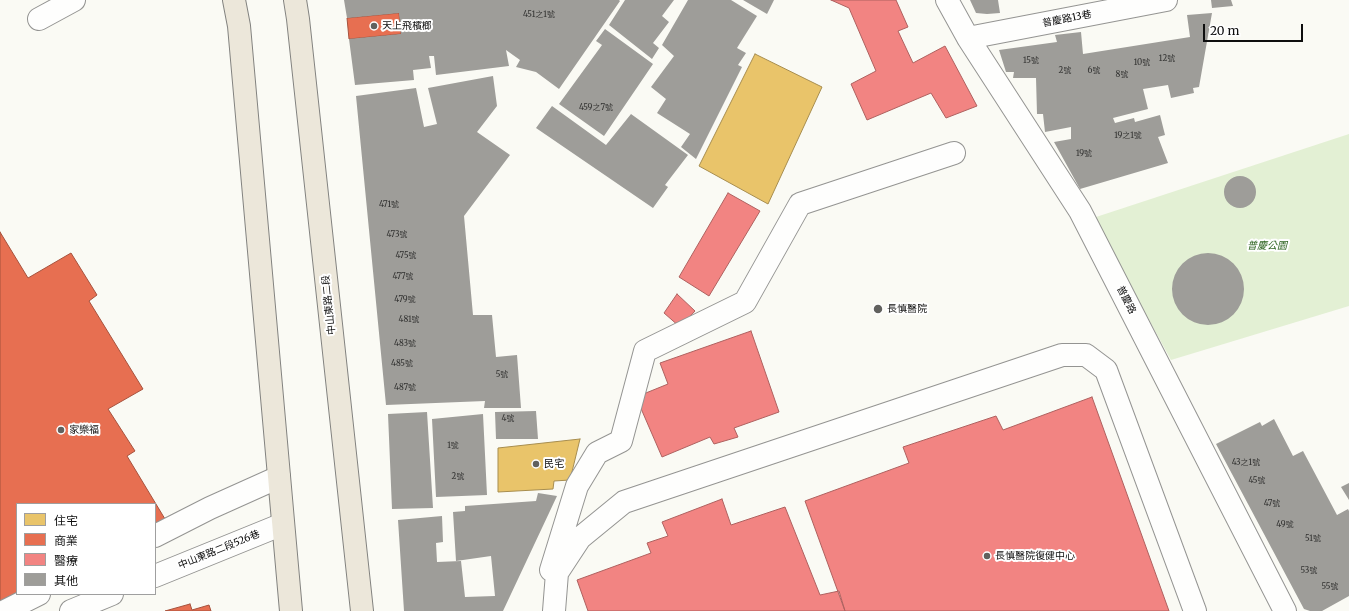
<!DOCTYPE html>
<meta charset="utf-8">
<style>
body{margin:0}
#map{position:relative;width:1349px;height:611px;overflow:hidden;background:#fafaf4;font-family:Merriweather,"Noto Sans TC",serif}
canvas{display:block}
.legend{position:absolute;left:16px;top:503px;width:140px;height:92px;box-sizing:border-box;background:#fff;border:1px solid #9f9f9f;margin:0;padding:5px 7px;list-style:none;font-size:12px;color:#0e0e0e}
.legend li{display:flex;align-items:center;gap:8px;height:20px}
.legend b{width:20px;border:1px solid #9f9f9f}
.scale{position:absolute;left:1203px;top:24px;width:100px;height:18px;box-sizing:border-box;border:2px solid #0e0e0e;border-top:0;padding-left:5px;font-size:12px;line-height:14px;white-space:nowrap;color:#0e0e0e;-webkit-text-stroke:3px #fff;paint-order:stroke}
</style>
<div id="map">
<canvas width="1349" height="611"></canvas>
<ul class="legend">
<li><b style="height:11px;background:#e9c46a"></b>住宅</li>
<li><b style="height:11px;background:#e76f51"></b>商業</li>
<li><b style="height:11px;background:#f28482"></b>醫療</li>
<li><b style="height:11px;background:#9e9d99"></b>其他</li>
</ul>
<div class="scale">20 m</div>
</div>
<script>
const g = document.querySelector('canvas').getContext('2d');
g.lineJoin = 'round';
function paint(path, color) { g.fillStyle = color; g.fill(path, 'evenodd'); }
const poly = rows => new Path2D(rows.map(r => 'M' + r).join(''));
function trace(path, color, width, dash) { g.strokeStyle = color; g.lineWidth = width; g.lineCap = dash ? 'butt' : 'round'; g.setLineDash(dash || []); g.stroke(path); }
function label(font, color, halo, rows, align = 'center') {
  g.font = font + ' Merriweather,"Noto Sans TC",serif'; g.lineWidth = 4; g.setLineDash([]); g.textBaseline = 'middle'; g.strokeStyle = halo; g.fillStyle = color; for (const [text, x, y, turn = 0] of rows) {
    g.save(); g.translate(x, y); g.rotate((+turn || 0) * Math.PI / 180); g.textAlign = isNaN(turn) ? turn : align; if (halo) g.strokeText(text, 0, 0); g.fillText(text, 0, 0); g.restore();
  }
}
paint(poly([
 [1349,134,1349,306,1171,360,1093,218]
]), '#e3f0d4');
const homes = poly([
 [755,54,822,87,768,204,699,166,755,54],
 [580,439,570,480,554,481,553,489,498,492,498,448,580,439]
]);
paint(homes, '#e9c46a');
trace(homes, '#a78d4e', 1);
const shops = poly([
 [399,13,401,34,349,39,347,18,399,13],
 [0,232,28,278,71,253,97,295,89,301,143,389,108,409,135,451,127,456,165,519,155,525,155,504,17,504,17,594,0,611,0,232],
 [190,604,192,610,209,605,211,611,165,611,190,604]
]);
paint(shops, '#e76f51');
trace(shops, '#a6523d', 1);
const health = poly([
 [831,0,896,0,908,27,898,31,913,63,945,46,977,106,946,118,931,93,867,120,851,84,876,71,849,8,831,0],
 [728,193,760,211,709,296,679,277,728,193],
 [677,294,695,311,680,327,664,313,677,294],
 [751,331,779,412,734,428,738,437,714,444,710,437,662,457,636,397,668,384,660,363,751,331],
 [1092,397,1169,611,845,611,805,501,909,463,903,447,996,416,1003,430,1092,397],
 [722,499,731,525,785,507,820,595,839,591,845,611,588,611,577,580,651,553,647,543,668,536,662,522,722,499]
]);
paint(health, '#f28482');
trace(health, '#ae615f', 1);
paint(poly([
 [344,0,619,0,620,1,559,89,536,72,516,67,520,60,506,50,509,66,436,75,434,56,429,56,431,68,413,70,414,80,355,85,349,39,401,34,399,13,347,18],
 [625,0,674,0,662,16,669,22,653,43,659,48,652,59,609,25],
 [688,0,731,0,757,16,737,48,746,53,738,65,742,67,696,159,681,147,690,134,657,113,666,99,651,87,674,56,662,45],
 [743,0,774,0,767,14],
 [970,0,998,0,1000,13,987,14,976,13],
 [1211,0,1231,0,1233,6,1212,8],
 [1212,13,1199,87,1193,88,1194,93,1171,98,1168,85,1143,89,1148,109,1113,118,1115,123,1134,118,1135,122,1160,115,1165,135,1158,137,1168,163,1080,189,1054,142,1071,139,1071,127,1045,132,1043,114,1037,114,1036,78,1013,78,1014,72,1006,72,999,50,1057,42,1055,35,1081,32,1083,54,1190,37,1187,15],
 [605,29,653,64,604,136,559,104,602,45,596,41],
 [493,76,497,106,477,132,510,155,464,216,473,315,492,315,496,357,517,355,521,408,484,408,485,401,386,405,356,96,416,88,424,127,437,124,428,88],
 [552,106,606,145,631,114,688,155,665,185,668,187,653,208,536,128],
 '1224 192a16 16 0 1 1 32 0a16 16 0 1 1-32 0Z',
 '1172 289a36 36 0 1 1 72 0a36 36 0 1 1-72 0Z',
 [536,411,538,439,496,439,495,412],
 [427,412,433,508,392,509,388,414],
 [483,414,487,495,436,497,432,419],
 [1274,419,1293,456,1303,451,1337,515,1348,509,1349,511,1349,596,1322,611,1310,611,1304,609,1216,444,1260,422,1262,426],
 [1349,483,1349,500,1341,487],
 [538,493,557,496,503,611,404,611,398,520,442,516,443,542,436,543,437,562,461,561,465,597,495,596,491,556,456,561,453,512,465,511,465,506,536,501]
]), '#9e9d99');
const minor = poly([
 [947,0,968,38,1080,211,1285,611],
 [39,19,74,0],
 [968,38,1166,0],
 [155,536,210,508,279,477],
 [551,570,577,486,597,453,621,441,645,351,745,302,800,204,954,153],
 [155,576,283,524],
 [5,611,39,594],
 [71,611,112,594],
 [554,611,557,573,580,538,624,502,1062,355,1086,355,1106,370,1195,611]
]);
const major = poly([
 [234,0,239,26,291,611],
 [295,0,298,19,362,611]
]);
trace(minor, '#949492', 24);
trace(major, '#82827f', 24);
trace(minor, '#fefefd', 22);
trace(major, '#ece7da', 22);
for (const [x, y, r, color] of [
 [374,26,4,"#61615e"],
 [878,309,5,"#61615e"],
 [61,430,4,"#61615e"],
 [536,464,4,"#61615e"],
 [987,556,4,"#61615e"]
]) { const dot = new Path2D(); dot.arc(x, y, r, 0, 2 * Math.PI); g.fillStyle = color; g.fill(dot); trace(dot, '#fff', 1.5); }
label('8px', '#323231', null, [
 ["451之1號",539,15],
 ["12號",1167,59],
 ["15號",1031,61],
 ["10號",1142,63],
 ["2號",1065,71],
 ["6號",1094,71],
 ["8號",1122,75],
 ["459之7號",596,108],
 ["19之1號",1128,136],
 ["19號",1084,154],
 ["471號",389,205],
 ["473號",397,235],
 ["475號",406,256],
 ["477號",403,277],
 ["479號",405,300],
 ["481號",409,320],
 ["483號",405,344],
 ["485號",402,364],
 ["5號",502,375],
 ["487號",405,388],
 ["4號",508,419],
 ["1號",453,446],
 ["43之1號",1246,463],
 ["2號",458,477],
 ["45號",1257,481],
 ["47號",1272,504],
 ["49號",1285,525],
 ["51號",1313,539],
 ["53號",1309,571],
 ["55號",1330,587]
]);
label('10px', '#0e0e0e', '#fff', [
 ["普慶路13巷",1067,19,-11],
 ["普慶路",1126,300,63],
 ["中山東路二段",329,305,-96],
 ["中山東路二段526巷",219,550,-22]
]);
label('10px', '#0e0e0e', '#fff', [
 ["天上飛檳榔",382,26],
 ["長慎醫院",887,309],
 ["家樂福",69,430],
 ["民宅",544,464],
 ["長慎醫院復健中心",995,556]
], 'left');
label('italic 10px', '#2d6420', '#fff', [
 ["普慶公園",1267,246]
]);
</script>
